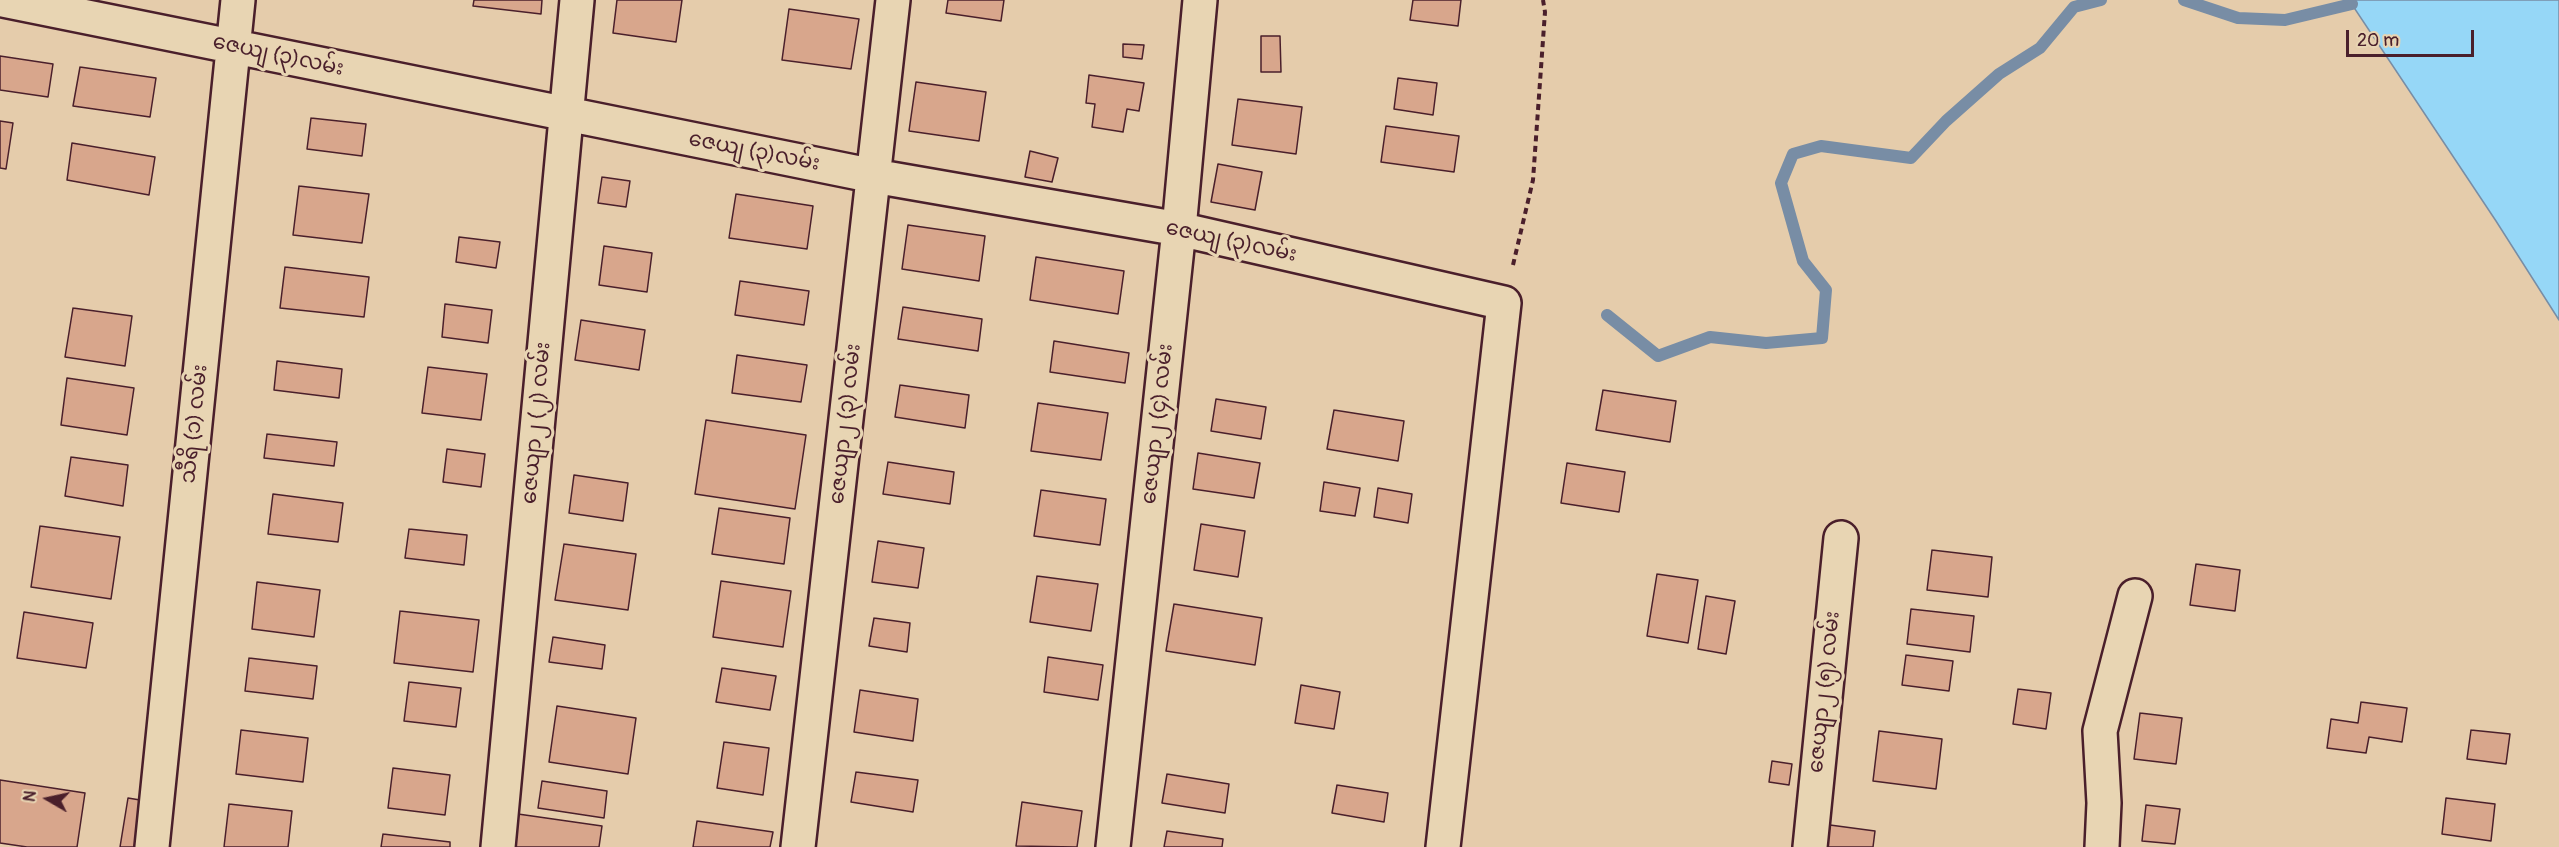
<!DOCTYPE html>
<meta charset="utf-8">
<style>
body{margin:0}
#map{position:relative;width:2559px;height:847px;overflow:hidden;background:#e5ccab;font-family:Pangolin,sans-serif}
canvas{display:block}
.north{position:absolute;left:18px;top:769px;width:60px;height:60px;-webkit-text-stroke:4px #e8d5b3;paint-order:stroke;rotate:279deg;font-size:16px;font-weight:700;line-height:24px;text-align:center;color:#4a1f2b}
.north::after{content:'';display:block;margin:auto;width:21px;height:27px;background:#4a1f2b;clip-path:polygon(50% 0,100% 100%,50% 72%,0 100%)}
.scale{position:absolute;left:2346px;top:30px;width:128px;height:27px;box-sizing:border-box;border:3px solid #4a1f2b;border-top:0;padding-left:8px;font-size:18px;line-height:21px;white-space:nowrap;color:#4a1f2b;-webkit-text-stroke:4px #e8d5b3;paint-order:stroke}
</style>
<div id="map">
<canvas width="2559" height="847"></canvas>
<div class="north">N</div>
<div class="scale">20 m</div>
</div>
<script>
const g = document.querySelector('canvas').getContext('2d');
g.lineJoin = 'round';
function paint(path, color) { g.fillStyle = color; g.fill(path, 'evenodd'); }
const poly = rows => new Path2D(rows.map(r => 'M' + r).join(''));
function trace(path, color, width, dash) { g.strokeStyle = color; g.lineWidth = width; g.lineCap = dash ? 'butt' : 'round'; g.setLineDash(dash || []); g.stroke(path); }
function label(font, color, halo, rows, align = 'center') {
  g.font = font + ' Pangolin,"Noto Sans Myanmar",sans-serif'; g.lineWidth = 6; g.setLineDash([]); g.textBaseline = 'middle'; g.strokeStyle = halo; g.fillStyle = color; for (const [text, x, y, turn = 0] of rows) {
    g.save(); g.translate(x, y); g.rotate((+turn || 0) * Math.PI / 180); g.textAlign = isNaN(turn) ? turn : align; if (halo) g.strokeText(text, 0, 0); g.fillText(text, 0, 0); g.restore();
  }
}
const water = poly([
 [2349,0,2559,0,2559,320,2496,221,2349,0]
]);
paint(water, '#96d7f7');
trace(water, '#788da5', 1.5);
trace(poly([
 [2184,0,2238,18,2285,20,2352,4],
 [1607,315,1658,356,1710,337,1766,343,1822,338,1826,290,1803,261,1781,183,1793,154,1821,146,1911,158,1946,121,1999,74,2040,48,2074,7,2101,0]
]), '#788da5', 12);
const building = poly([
 [474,0,542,0,541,14,473,6,474,0],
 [617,0,682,0,676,42,613,33,617,0],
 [948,0,1004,0,1001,21,946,13,948,0],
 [1413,0,1461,0,1458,26,1410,20,1413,0],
 [789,9,859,19,851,69,782,60,789,9],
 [1261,36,1280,36,1281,72,1261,72,1261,36],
 [1123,44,1144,45,1142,59,1123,57,1123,44],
 [0,56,53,64,48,97,0,90,0,56],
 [80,67,156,78,150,117,73,106,80,67],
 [1089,75,1144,83,1139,111,1127,109,1123,132,1092,127,1095,104,1086,103,1089,75],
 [1398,78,1437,83,1433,115,1394,109,1398,78],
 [916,82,986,92,979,141,909,131,916,82],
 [1238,99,1302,107,1296,154,1232,145,1238,99],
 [311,118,366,124,362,156,307,149,311,118],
 [0,121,13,123,6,169,0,168,0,121],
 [1386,126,1459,136,1454,172,1381,162,1386,126],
 [72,143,155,157,149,195,67,180,72,143],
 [1030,151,1058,158,1052,182,1025,177,1030,151],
 [1218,164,1262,172,1255,210,1211,202,1218,164],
 [602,177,630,181,626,207,598,203,602,177],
 [299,186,369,194,362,243,293,235,299,186],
 [736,194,813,206,807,249,729,238,736,194],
 [908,225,985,236,979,281,902,269,908,225],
 [459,237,500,242,496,268,456,262,459,237],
 [604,246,652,253,647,292,599,285,604,246],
 [1036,257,1124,271,1118,314,1030,300,1036,257],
 [285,267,369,277,364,317,280,308,285,267],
 [740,281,809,291,804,325,735,315,740,281],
 [445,304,492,310,488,343,442,337,445,304],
 [903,307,982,319,978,351,898,339,903,307],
 [73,308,132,316,125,366,65,357,73,308],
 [581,320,645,330,639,370,575,360,581,320],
 [1054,341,1129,353,1125,383,1050,372,1054,341],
 [737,355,807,365,801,402,732,393,737,355],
 [277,361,342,369,339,398,274,390,277,361],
 [428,367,487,374,481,420,422,413,428,367],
 [67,378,134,388,127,435,61,425,67,378],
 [900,385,969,395,965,428,895,417,900,385],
 [1603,390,1676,401,1670,442,1596,430,1603,390],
 [1216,399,1266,407,1261,439,1211,431,1216,399],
 [1038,403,1108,413,1101,460,1031,451,1038,403],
 [1334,410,1404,421,1398,461,1327,449,1334,410],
 [706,420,806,435,795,509,695,494,706,420],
 [267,434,337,442,334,466,264,458,267,434],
 [447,449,485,454,481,487,443,482,447,449],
 [1198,453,1260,463,1254,498,1193,489,1198,453],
 [71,457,128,465,123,506,65,496,71,457],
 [888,462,954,472,950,504,883,494,888,462],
 [1567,463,1625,472,1619,512,1561,503,1567,463],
 [574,475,628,483,623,521,569,513,574,475],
 [1324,482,1360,488,1355,516,1320,511,1324,482],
 [1378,488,1412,494,1408,523,1374,517,1378,488],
 [1041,490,1106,499,1100,545,1034,536,1041,490],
 [273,494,343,503,338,542,268,534,273,494],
 [719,508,790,518,784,564,712,554,719,508],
 [1201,524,1245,531,1238,577,1194,570,1201,524],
 [40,526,120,537,111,599,31,587,40,526],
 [409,529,467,535,464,565,405,558,409,529],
 [878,541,924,548,918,588,872,582,878,541],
 [564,544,636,554,628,610,555,600,564,544],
 [1932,550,1992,557,1988,597,1927,590,1932,550],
 [2196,564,2240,570,2235,611,2190,605,2196,564],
 [1657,574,1698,580,1688,643,1647,636,1657,574],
 [1037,576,1098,584,1091,631,1030,622,1037,576],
 [721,581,791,591,783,647,713,637,721,581],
 [257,582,320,590,314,637,252,629,257,582],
 [1706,596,1735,601,1726,654,1698,649,1706,596],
 [1174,604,1262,618,1255,665,1166,651,1174,604],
 [1911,609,1974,616,1970,652,1907,644,1911,609],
 [400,611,479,620,473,672,394,663,400,611],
 [24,612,93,623,86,668,17,658,24,612],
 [874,618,910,623,907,652,869,646,874,618],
 [553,637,605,645,602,669,549,662,553,637],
 [1906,655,1953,661,1949,691,1902,685,1906,655],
 [1048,657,1103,665,1098,700,1044,692,1048,657],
 [249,658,317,666,313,699,245,691,249,658],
 [722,668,776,676,770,710,716,702,722,668],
 [409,682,461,688,456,727,404,721,409,682],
 [1301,685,1340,692,1334,729,1295,723,1301,685],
 [2018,689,2051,693,2046,729,2013,724,2018,689],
 [860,690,918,699,913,741,854,732,860,690],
 [2361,702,2407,708,2402,742,2369,737,2366,753,2327,748,2331,719,2358,723,2361,702],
 [557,706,636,718,628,774,549,762,557,706],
 [2140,713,2182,718,2176,764,2134,759,2140,713],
 [241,730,308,738,303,782,236,774,241,730],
 [2471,730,2510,734,2506,764,2467,759,2471,730],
 [1879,731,1942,739,1936,789,1873,781,1879,731],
 [724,742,769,748,763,795,717,788,724,742],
 [1772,761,1792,764,1789,785,1769,782,1772,761],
 [393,768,450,775,445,815,388,808,393,768],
 [856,772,918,780,913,812,851,802,856,772],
 [1167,774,1229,784,1225,813,1162,803,1167,774],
 [0,780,85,793,77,847,27,847,0,843,0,780],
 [542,781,607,791,604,818,538,808,542,781],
 [1337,785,1388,793,1384,822,1332,813,1337,785],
 [128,798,152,802,145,847,120,847,128,798],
 [2446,798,2495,804,2491,841,2442,834,2446,798],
 [1022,802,1082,811,1077,847,1016,846,1022,802],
 [229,804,292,811,288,847,224,847,229,804],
 [2146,805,2180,809,2175,844,2142,841,2146,805],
 [518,814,602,826,599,847,513,847,518,814],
 [697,821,773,832,770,847,693,847,697,821],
 [1830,825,1875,831,1873,847,1827,847,1830,825],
 [1167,831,1223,839,1222,847,1164,847,1167,831],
 [383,834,450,842,450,847,381,847,383,834]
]);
paint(building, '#d8a68c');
trace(building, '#4a1f2b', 1.5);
const minor = poly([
 [3,0,874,176,1179,229,1504,303,1443,847],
 [152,847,238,0],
 [498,847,577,0],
 [798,847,893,0],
 [1113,847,1179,229,1200,0],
 [1810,847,1841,538],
 [2102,847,2104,803,2100,731,2135,596]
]);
trace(minor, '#4a1f2b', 38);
trace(poly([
 [1513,265,1533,180,1545,12,1543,0]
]), '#4a1f2b', 4, [6, 4.5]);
trace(minor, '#e8d5b3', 33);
label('21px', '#4a1f2b', '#e8d5b3', [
 ["ဇေယျ (၃)လမ်း",278,56,12],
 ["ဇေယျ (၃)လမ်း",754,152,11],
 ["ဇေယျ (၃)လမ်း",1231,242,12],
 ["ဇေယျာ၂ (၂) လမ်း",537,423,-85],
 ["သီရိ (၁) လမ်း",195,424,-84],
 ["ဇေယျာ၂ (၃) လမ်း",846,424,-84],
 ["ဇေယျာ၂ (၄) လမ်း",1158,424,-84],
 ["ဇေယျာ၂ (၅) လမ်း",1825,692,-84]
]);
</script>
